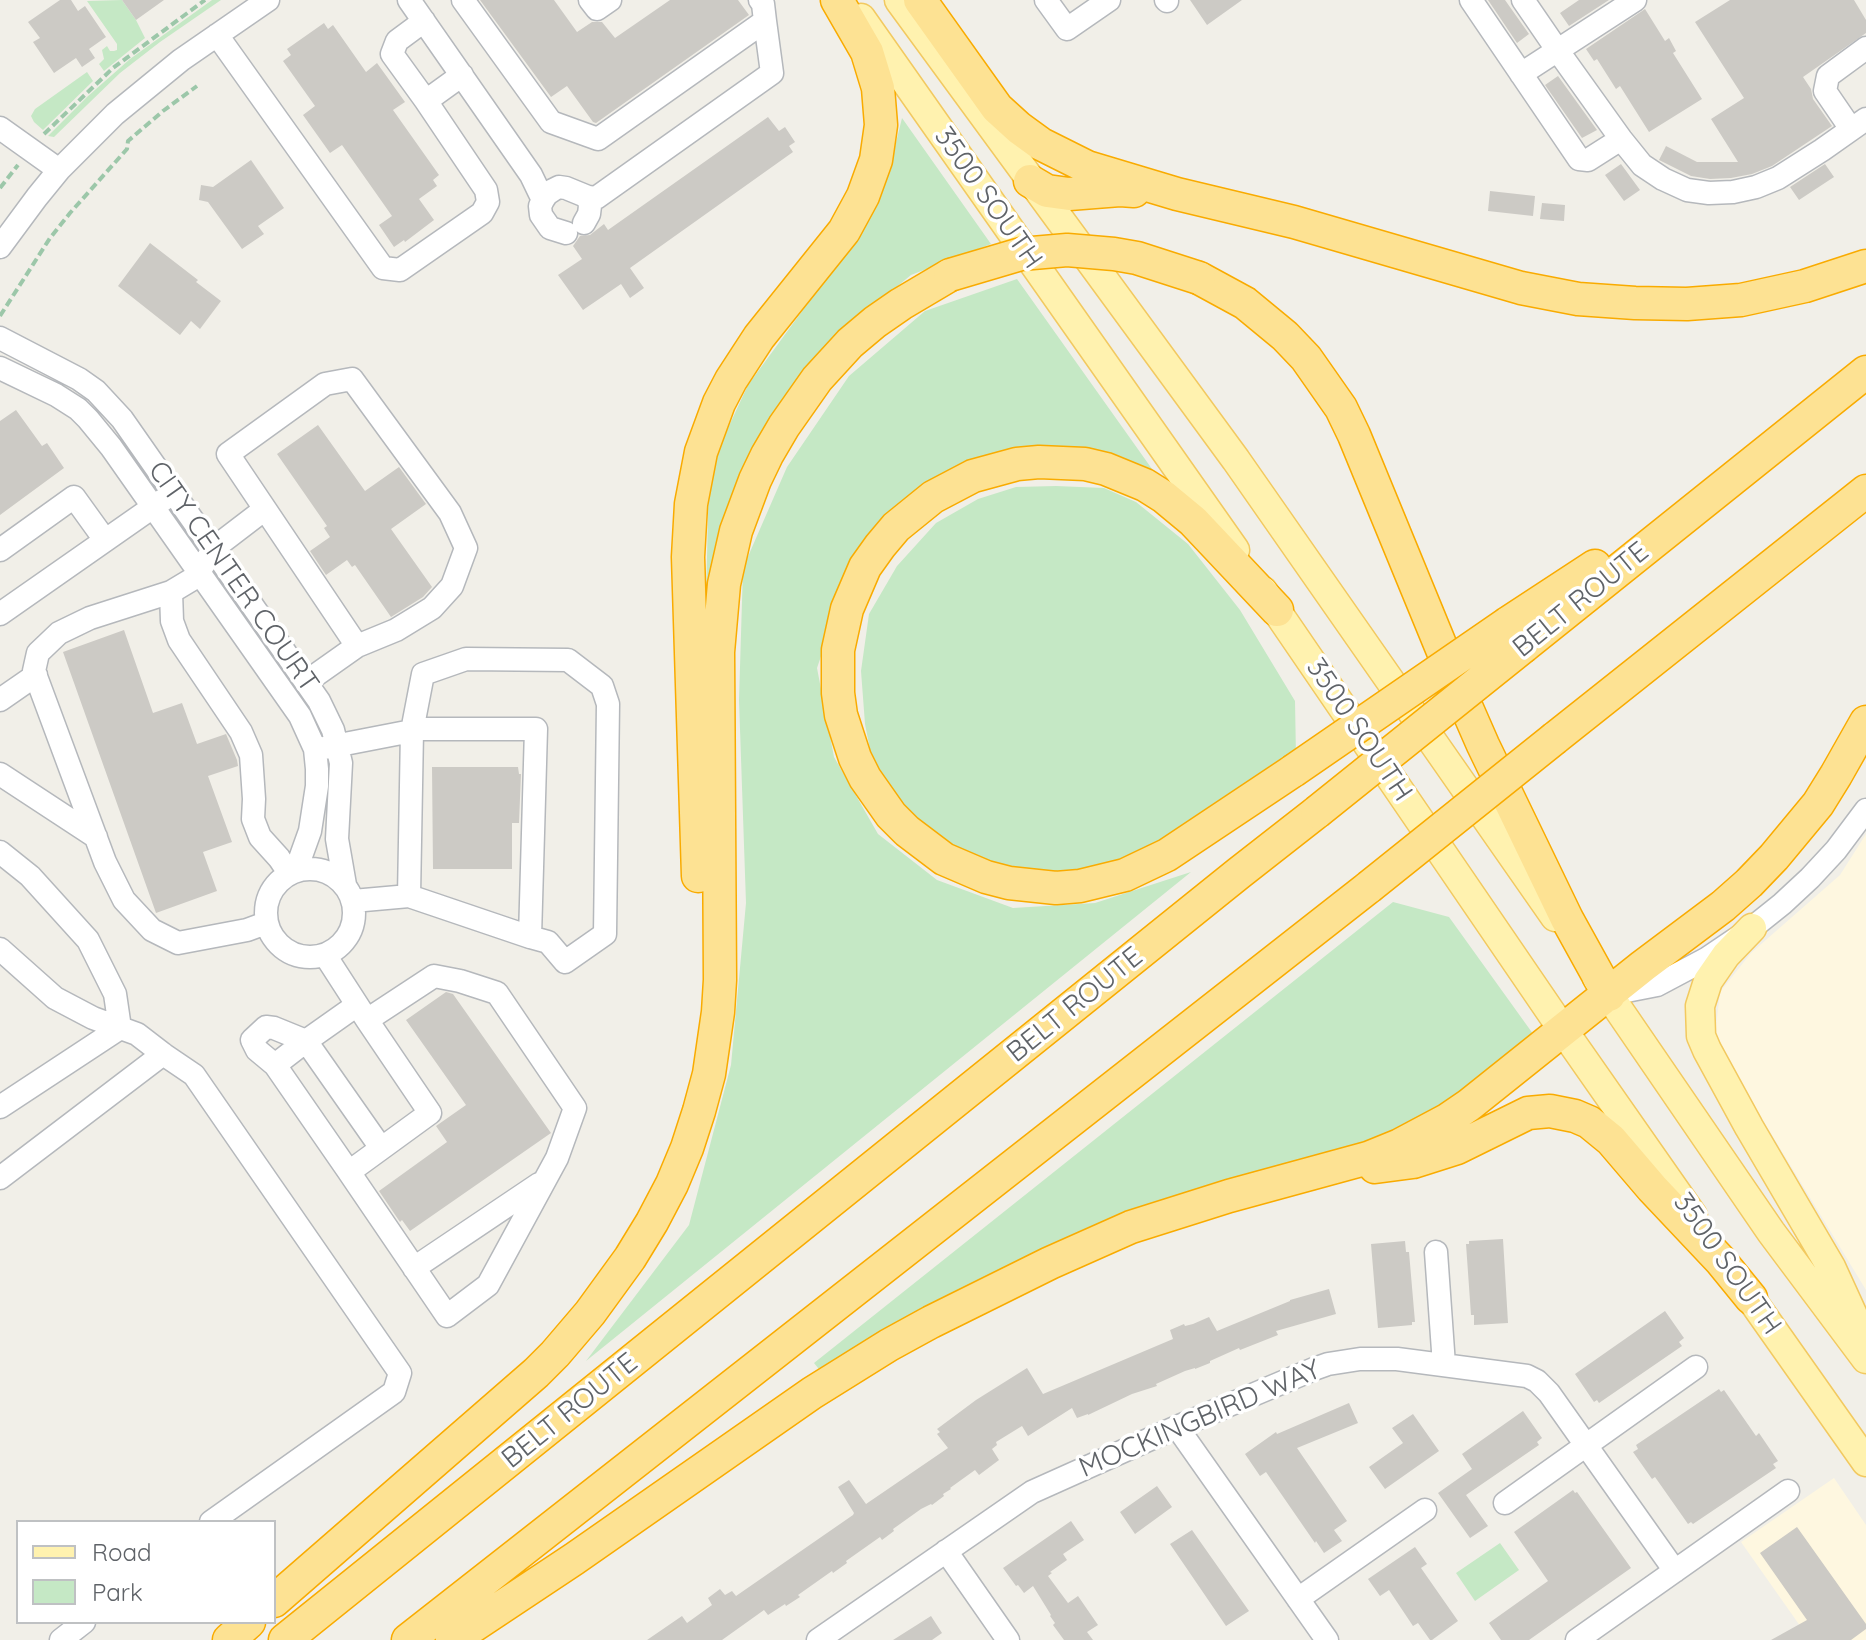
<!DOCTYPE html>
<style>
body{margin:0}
#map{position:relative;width:1866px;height:1640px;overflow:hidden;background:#f1efe8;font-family:Quicksand,sans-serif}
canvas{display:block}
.legend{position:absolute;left:16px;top:1520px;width:260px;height:104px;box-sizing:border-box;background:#fff;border:2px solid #bfc1c3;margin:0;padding:10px 14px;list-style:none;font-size:24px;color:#5f6368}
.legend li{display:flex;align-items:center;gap:16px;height:40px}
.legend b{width:40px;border:2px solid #bfc1c3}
</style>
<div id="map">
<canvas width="1866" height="1640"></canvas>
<ul class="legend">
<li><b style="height:10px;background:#fff2af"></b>Road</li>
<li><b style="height:22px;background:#c5e8c5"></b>Park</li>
</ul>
</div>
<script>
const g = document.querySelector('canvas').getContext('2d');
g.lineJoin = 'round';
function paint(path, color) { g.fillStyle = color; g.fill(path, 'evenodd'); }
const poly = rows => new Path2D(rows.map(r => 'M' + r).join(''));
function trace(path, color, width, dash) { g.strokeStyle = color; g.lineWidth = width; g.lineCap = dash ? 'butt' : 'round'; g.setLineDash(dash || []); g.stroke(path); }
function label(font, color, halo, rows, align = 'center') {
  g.font = font + ' Quicksand,sans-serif'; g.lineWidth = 7; g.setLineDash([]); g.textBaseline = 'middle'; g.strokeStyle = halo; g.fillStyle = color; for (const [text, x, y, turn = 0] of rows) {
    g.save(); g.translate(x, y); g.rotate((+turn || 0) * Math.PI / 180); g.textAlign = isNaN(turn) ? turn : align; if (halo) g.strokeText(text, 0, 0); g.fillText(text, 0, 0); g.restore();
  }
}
paint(poly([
 [1866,834,1866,1290,1741,1084,1715,1035,1720,992,1751,953,1840,875],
 [1834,1478,1866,1525,1866,1640,1810,1640,1741,1542]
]), '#fef7e0');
paint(poly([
 [122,0,136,20,145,38,104,71,99,64,104,59,102,50,107,46,110,51,114,51,117,50,117,44,87,1],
 [212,0,221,0,160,42,120,73,54,137,48,136,87,97,130,59],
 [87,72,93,81,43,130,34,122,31,116,35,109],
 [902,118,991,244,911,275,854,322,798,386,705,645,709,469,748,385,863,228,889,171],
 [1017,279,1157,476,967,463,849,573,817,668,834,757,878,834,937,880,1013,908,1095,903,1191,872,586,1361,689,1225,731,1065,746,903,739,700,743,568,787,467,849,376,925,311],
 [1056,486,1104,488,1136,502,1188,544,1240,610,1295,701,1296,757,1150,853,1075,880,1010,876,929,835,906,809,873,765,865,724,861,671,869,614,897,566,936,523,978,499,1016,487],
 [1393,902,1449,917,1536,1038,1481,1080,1394,1139,1301,1167,822,1373,814,1363],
 [1500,1543,1519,1570,1475,1601,1456,1573]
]), '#c5e8c5');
paint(poly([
 [60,0,71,0,78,11,85,6,106,37,89,49,95,58,82,67,76,58,54,73,33,42,40,38,28,22],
 [122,0,164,0,136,20],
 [480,0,554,0,577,32,592,22,602,22,615,38,670,0,738,0,749,15,596,123,593,122,567,86,551,97],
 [1190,0,1242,0,1207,25],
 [1488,0,1505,0,1529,34,1517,43],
 [1579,0,1609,0,1569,26,1560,13],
 [1730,0,1854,0,1866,20,1866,33,1803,77,1811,89,1813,99,1832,126,1772,166,1752,174,1731,178,1710,179,1691,176,1659,160,1666,146,1697,162,1738,162,1711,119,1744,98,1695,22],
 [1645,9,1665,41,1669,38,1676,51,1673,53,1702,99,1649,132,1620,86,1616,89,1597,59,1594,61,1586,49],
 [324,23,328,29,333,25,366,72,377,63,405,102,393,110,439,175,433,180,437,186,419,199,434,220,405,242,404,240,394,247,379,225,392,216,342,145,330,153,303,115,315,106,283,61,291,55,287,49],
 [1558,76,1597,130,1582,138,1545,85],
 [768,117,779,131,785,127,795,142,789,146,793,152,630,268,644,288,630,298,621,284,583,310,558,275,582,259,573,246,580,236,590,235,604,224,608,230],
 [251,160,284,208,258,226,264,234,242,249,208,202,199,200,201,185,213,187],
 [1621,164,1640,190,1624,201,1605,175],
 [1825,164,1834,177,1799,200,1790,187],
 [1490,191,1535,196,1533,216,1488,211],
 [1542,203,1565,205,1564,221,1540,219],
 [150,243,198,280,196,282,221,301,200,329,191,321,180,335,118,286],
 [16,410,42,446,47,443,64,468,0,515,0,421],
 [318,425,365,491,399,467,426,504,391,529,432,587,423,597,391,617,355,565,352,567,347,560,326,575,310,551,330,537,324,528,327,526,277,454],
 [124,630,153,713,182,703,197,744,226,734,237,760,238,766,208,776,232,842,203,852,217,891,156,913,63,652],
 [432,767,518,767,519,774,521,774,519,823,512,823,512,869,433,869],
 [446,992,453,994,551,1133,410,1231,402,1220,400,1222,379,1191,447,1142,436,1126,466,1105,406,1020],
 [1503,1239,1508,1323,1474,1325,1474,1315,1471,1315,1466,1244,1469,1244,1469,1241],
 [1405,1241,1406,1252,1409,1252,1415,1322,1412,1322,1412,1325,1378,1328,1371,1244],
 [1329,1289,1336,1314,1276,1331,1278,1335,1240,1350,1239,1348,1210,1361,1210,1363,1195,1369,1195,1368,1185,1371,1156,1384,1157,1386,1132,1394,1088,1415,1088,1414,1077,1418,1072,1408,1028,1436,1022,1426,996,1442,997,1445,992,1449,999,1460,979,1475,975,1470,950,1488,951,1489,943,1494,944,1496,932,1505,931,1504,921,1509,893,1529,894,1531,882,1540,880,1537,846,1561,847,1563,833,1573,832,1571,798,1595,800,1597,786,1606,785,1604,768,1615,764,1610,722,1640,647,1640,682,1616,687,1623,712,1605,708,1598,720,1589,725,1595,732,1591,736,1596,853,1515,854,1513,838,1487,849,1480,866,1504,948,1448,937,1434,940,1432,937,1429,976,1400,1027,1368,1043,1394,1173,1339,1170,1330,1184,1324,1185,1326,1193,1324,1209,1317,1217,1331,1290,1301,1290,1300],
 [1665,1311,1684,1338,1679,1342,1682,1346,1599,1403,1597,1400,1594,1402,1575,1374],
 [1719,1389,1721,1392,1724,1390,1756,1436,1759,1433,1778,1461,1773,1464,1776,1468,1693,1524,1691,1522,1688,1524,1655,1477,1652,1479,1633,1452,1638,1449,1636,1445],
 [1349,1403,1358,1423,1297,1448,1347,1521,1334,1530,1342,1541,1324,1553,1316,1541,1315,1543,1266,1472,1260,1476,1245,1454,1276,1432,1277,1434],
 [1523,1411,1542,1438,1537,1442,1539,1445,1466,1495,1488,1526,1470,1538,1438,1493,1472,1469,1462,1454],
 [1413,1414,1439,1451,1385,1489,1369,1467,1403,1443,1392,1428],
 [1157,1486,1172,1507,1135,1534,1120,1512],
 [1573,1490,1575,1493,1577,1492,1631,1568,1529,1640,1501,1640,1489,1623,1548,1581,1514,1532],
 [1071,1521,1084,1540,1063,1554,1067,1560,1050,1572,1052,1573,1048,1576,1068,1603,1078,1596,1098,1625,1087,1632,1093,1640,1064,1640,1053,1625,1055,1623,1050,1616,1051,1615,1033,1586,1024,1593,1018,1585,1016,1586,1003,1568],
 [1797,1527,1866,1624,1866,1629,1851,1640,1771,1640,1807,1620,1760,1553],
 [1192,1530,1249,1611,1226,1626,1170,1544],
 [1415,1547,1427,1564,1421,1568,1458,1621,1432,1640,1430,1640,1418,1623,1413,1626,1389,1590,1380,1596,1368,1579],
 [931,1616,942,1633,932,1640,893,1640]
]), '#cccac5');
const minor = poly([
 [409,0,531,175,543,200],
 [463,0,551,122,598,139,765,21,763,4,760,0],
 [590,0,597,9,610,0],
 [1046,0,1067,29,1109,0],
 [1166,0,1167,1],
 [1471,0,1579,159,1588,160,1621,139],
 [1523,0,1558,51,1621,139,1642,165,1663,179,1687,190,1709,193,1733,192,1756,187,1778,178,1822,150,1866,119],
 [424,21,397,41,392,54,426,101],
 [217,35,383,268,400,270,482,213,488,202,486,190,426,101,462,75],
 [1521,74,1635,0],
 [0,128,59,170],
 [1851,129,1825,91,1828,76,1866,48],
 [588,197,596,198,772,73,765,21],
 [566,233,550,228,541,215,540,206,543,200,547,194,553,190,559,187,566,188,588,197,590,206,589,214,584,223],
 [0,247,37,197,59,170,115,114,181,60,268,0],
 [0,338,79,379,96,391,122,419,319,701,333,730,341,763,337,839,345,885],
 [0,368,56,395,78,409,88,419,111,447,300,716,315,749,317,769,317,786,310,831,296,870],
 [265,509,228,454,325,384,352,379,450,513,466,548,452,586,432,608,396,630,357,646],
 [0,550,74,497,105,540],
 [171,592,172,621,179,640,241,732,251,755,254,799,253,819,260,837,279,858,289,873],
 [0,614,163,500],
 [0,700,36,675],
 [324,748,422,729,536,729,530,937,409,896,353,901],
 [0,774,96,837],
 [0,852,30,876,88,940,115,994,120,1028,0,1107],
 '266 913a44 44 0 1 1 88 0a44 44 0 1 1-88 0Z',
 [409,896,412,731,423,674,466,659,568,660,602,686,608,704,605,934,565,962,548,942,530,937],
 [266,923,247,930,178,943,152,930,124,900,105,862,34,671,38,653,59,633,90,618,171,592,191,580,199,572,214,548,265,509,357,646,306,682],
 [0,949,55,998,93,1018,137,1034,163,1054,194,1075,400,1373,394,1392,211,1522],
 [325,955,367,1020,430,1113,349,1172,447,1316,488,1285,557,1158,575,1108,497,993,460,981,434,976,367,1020],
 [1611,994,1657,985,1706,959,1752,928,1782,904,1810,878,1836,850,1866,810],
 [275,1065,306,1041,357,1005],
 [349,1172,275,1065,257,1050,252,1040,266,1027,274,1028,306,1041,381,1148],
 [0,1178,163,1054],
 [1436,1252,1444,1365],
 [414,1268,539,1184],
 [1177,1427,1327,1640],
 [1505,1503,1696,1367],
 [946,1551,1008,1640],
 [1298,1599,1425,1510],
 [61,1640,84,1622],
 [818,1640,1032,1492,1177,1427,1314,1369,1328,1364,1360,1359,1397,1359,1527,1376,1537,1381,1549,1393,1675,1571],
 [1577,1640,1788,1491]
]);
const major = poly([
 [899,0,1236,460,1555,917],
 [861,18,1235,550],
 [1263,591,1563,1030,1693,1216],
 [1752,928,1726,955,1708,981,1700,1006,1701,1036,1707,1050,1749,1127,1831,1267,1863,1337],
 [1597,978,1771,1232,1866,1359],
 [1737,1279,1866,1462]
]);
const highway = poly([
 [920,0,997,108,1019,128,1041,144,1087,167,1177,194,1294,222,1521,288,1578,299,1635,303,1687,304,1741,300,1805,286,1866,266],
 [1030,181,1047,191,1069,194,1120,190,1134,191],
 [1199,278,1245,303,1285,336,1306,358,1341,408,1354,435,1458,688,1483,745,1567,919,1609,995],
 [1277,610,1193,521,1164,497,1145,485,1106,469,1085,464,1039,462,1017,464,973,476,933,497,896,527,880,546,865,567,847,609,838,650,838,693,841,715,855,758,865,778,891,815,907,831,944,859,986,877,1009,883,1056,888,1080,886,1125,875,1167,855,1293,771],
 [1508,623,1595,566],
 [1524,646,1866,372],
 [1555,738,1866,491],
 [698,876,688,557,691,504,701,452,719,403,731,380,759,337,844,231,863,196,876,160,881,125,878,88,867,52,837,0],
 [1375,1167,1413,1162,1457,1148,1528,1113,1550,1111,1575,1116,1589,1122,1611,1140,1652,1188,1720,1260,1751,1298],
 [274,1601,536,1373,555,1354,590,1313,630,1258,652,1222,672,1184,687,1148,699,1111,709,1074,718,1012,720,980,718,652,724,584,736,531,755,480,767,455,784,426,817,379,850,343,875,322,901,304,950,275],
 [229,1640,249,1622],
 [285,1640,1239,873,1317,812],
 [408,1640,1369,887],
 [452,1640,574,1559,812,1393,889,1345,931,1322,1050,1263,1131,1227,1229,1196,1368,1158,1400,1145,1447,1120,1469,1105,1643,966,1723,906,1749,883,1774,857,1818,804,1836,775,1866,722]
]);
trace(minor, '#b5b8bc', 25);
trace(major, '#f2c960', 31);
trace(highway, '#f9ab00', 35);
trace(poly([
 [44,134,113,68,205,0],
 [0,188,18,165],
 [0,316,50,238,70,213,127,149,128,141,163,111,197,86]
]), '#9cc7a9', 4, [8, 4]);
trace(minor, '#fff', 22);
trace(major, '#fff2af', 28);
trace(highway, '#fde293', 32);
const highwayBridge = poly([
 [950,275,1021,254,1067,250,1114,254,1137,258,1199,278],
 [1293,771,1508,623],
 [1317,812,1524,646],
 [1369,887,1555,738]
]);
trace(highwayBridge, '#f9ab00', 35, []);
trace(highwayBridge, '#fde293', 32);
label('28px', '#5f6368', '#fff', [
 ["3500 SOUTH",988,198,55],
 ["CITY CENTER COURT",233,577,55],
 ["BELT ROUTE",1581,600,-39],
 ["3500 SOUTH",1359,730,56],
 ["BELT ROUTE",1075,1005,-39],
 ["3500 SOUTH",1727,1264,55],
 ["BELT ROUTE",570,1411,-39],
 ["MOCKINGBIRD WAY",1200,1419,-23]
]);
</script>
